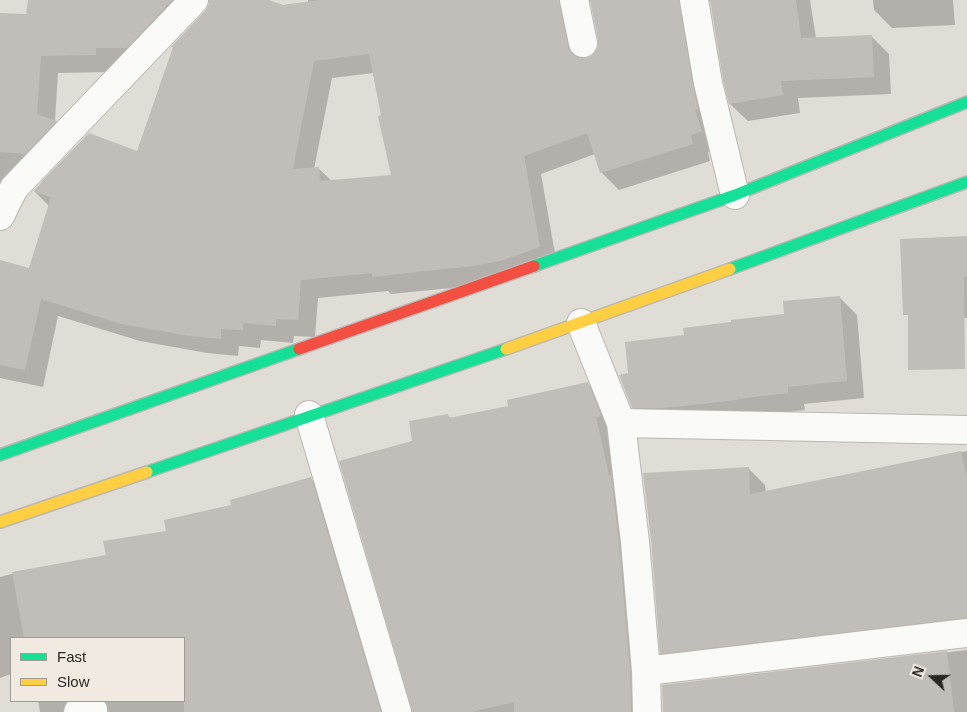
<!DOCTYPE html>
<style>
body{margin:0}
#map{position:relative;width:967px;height:712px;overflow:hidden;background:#e0dcd6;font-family:Arial,sans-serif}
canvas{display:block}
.legend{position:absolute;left:10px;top:637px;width:175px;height:65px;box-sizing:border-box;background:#f1eae0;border:1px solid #a19c95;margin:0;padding:6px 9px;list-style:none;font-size:15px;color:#2a2824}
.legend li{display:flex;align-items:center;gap:10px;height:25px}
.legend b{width:25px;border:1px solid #a19c95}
.north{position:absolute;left:907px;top:652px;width:50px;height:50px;-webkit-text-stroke:4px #f1eae0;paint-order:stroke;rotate:291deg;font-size:14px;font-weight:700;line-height:20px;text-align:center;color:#2a2824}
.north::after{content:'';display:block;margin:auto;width:18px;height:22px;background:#2a2824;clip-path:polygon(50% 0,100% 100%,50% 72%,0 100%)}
</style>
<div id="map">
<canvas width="967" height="712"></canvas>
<ul class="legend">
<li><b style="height:6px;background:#16e098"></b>Fast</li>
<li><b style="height:6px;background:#ffcf43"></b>Slow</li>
</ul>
<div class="north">N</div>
</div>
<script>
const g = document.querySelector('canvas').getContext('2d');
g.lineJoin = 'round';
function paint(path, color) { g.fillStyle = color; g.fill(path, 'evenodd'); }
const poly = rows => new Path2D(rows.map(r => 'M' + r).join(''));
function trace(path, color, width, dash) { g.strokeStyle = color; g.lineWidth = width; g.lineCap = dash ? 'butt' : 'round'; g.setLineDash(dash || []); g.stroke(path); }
paint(poly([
 [45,0,265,0,309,16,308,0,810,0,816,38,871,36,889,54,891,94,798,98,800,113,748,121,730,104,711,1,702,5,719,149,708,152,710,161,619,190,601,172,595,154,541,174,557,265,492,284,391,294,388,291,318,298,315,337,294,336,293,343,261,340,260,348,239,346,238,356,207,353,140,341,58,316,43,387,0,378,0,262,30,270,50,207,34,191,89,134,138,152,174,48,172,47,206,12,210,2,207,2,113,72,58,73,55,121,73,139,0,198,0,15,28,16],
 [589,2,592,2,600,40,599,49,594,56,584,59,576,21,582,6],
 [374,73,392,176,332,181,318,168,314,169,332,78],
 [873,0,953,0,955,25,892,28,874,10],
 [967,238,967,318,921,315],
 [840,298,857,315,864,398,804,404,805,410,684,425,650,424,633,407,629,374,685,336,785,316],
 [587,383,604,400,647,712,413,712,414,442,448,416,452,419,510,407],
 [967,451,967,636,678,670,661,653,748,468,765,485,766,492],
 [311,479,328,496,392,712,40,712,38,701,184,701,184,638,11,638,11,674,0,678,0,577,19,572,107,556,233,506],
 [967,650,967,712,664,712,663,686]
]), '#0003');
paint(poly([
 [28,0,172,0,127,48,96,48,96,55,41,56,37,114,57,121,25,154,0,152,0,13,26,14],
 [209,0,269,0,283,5,319,0,559,0,568,47,571,53,578,58,586,58,593,55,598,47,598,40,590,0,679,0,693,86,698,109,695,110,702,131,691,135,693,144,600,173,587,133,524,156,540,247,500,261,473,266,372,277,372,273,301,280,298,320,276,319,276,326,243,323,243,330,221,329,221,339,189,336,122,324,41,299,25,370,0,365,0,260,29,268,51,197,35,192,43,180,89,133,137,151,173,47,171,47,205,11,209,4],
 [369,54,381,115,378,116,391,175,320,181,319,167,293,169,314,61],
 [710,0,796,0,801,38,872,35,874,77,781,81,783,95,729,104,723,80],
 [967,236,967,277,964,277,965,369,908,370,908,315,903,315,900,239],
 [840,296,847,381,788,387,788,393,737,399,737,400,666,408,632,408,619,375,628,373,625,342,684,335,683,328,731,322,731,320,784,314,783,301],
 [588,382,601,416,596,417,609,475,611,475,619,544,630,672,631,712,514,712,514,702,472,712,412,712,339,461,412,441,409,421,448,414,449,418,508,406,507,400],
 [961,451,967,478,967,618,660,654,651,540,643,473,749,467,750,494],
 [311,477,381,712,184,712,184,638,24,638,12,572,106,555,103,541,166,531,164,520,231,505,230,500],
 [947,651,954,712,663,712,662,685]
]), '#c1beb9');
const street = poly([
 [574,0,583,43],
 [694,0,708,83,735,195],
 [0,216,14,188,194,0],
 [581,323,621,423,635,542,646,671,647,712],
 [309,415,397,712],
 [621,423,967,430],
 [646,671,967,633],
 [78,712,93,710]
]);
const fast = poly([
 [534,266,735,195,967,102],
 [730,269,967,182],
 [0,455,299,349],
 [147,472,506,349]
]);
const slow = poly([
 [506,349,730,269],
 [0,522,147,472]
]);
const jam = poly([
 [299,349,534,266]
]);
trace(street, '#bbb8b3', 30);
trace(fast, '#bbb8b3', 14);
trace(slow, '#bbb8b3', 14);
trace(jam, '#bbb8b3', 14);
trace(street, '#fafaf9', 28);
trace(fast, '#16e098', 11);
trace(slow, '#ffcf43', 11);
trace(jam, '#f24e42', 11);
</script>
